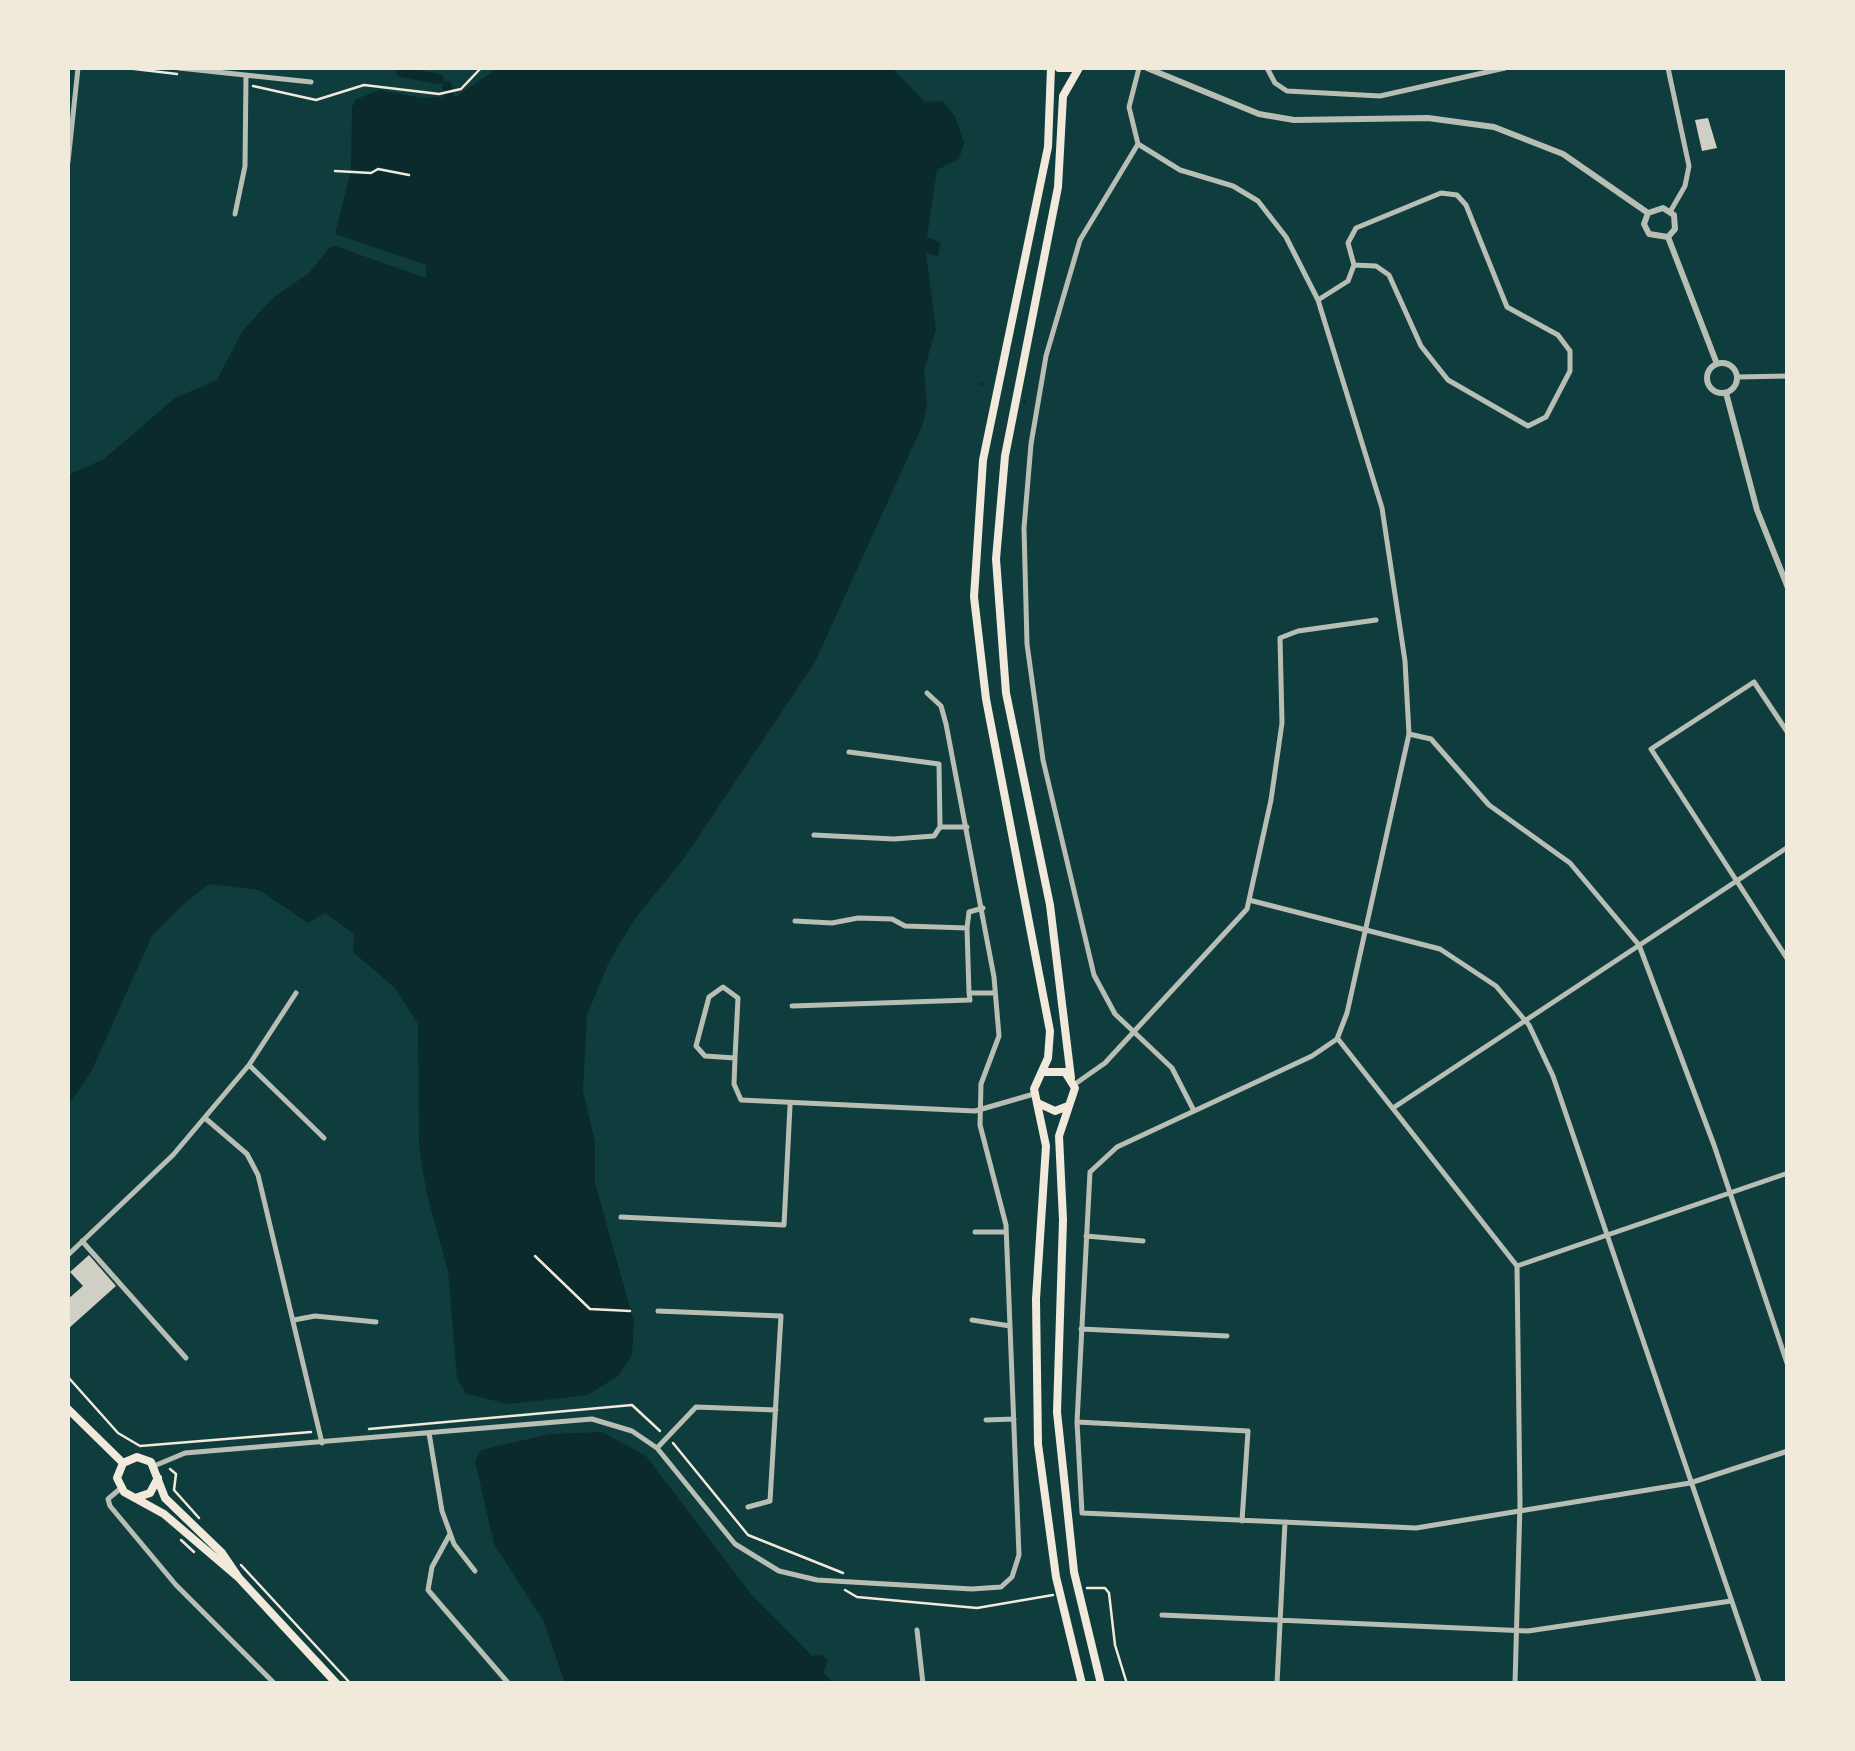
<!DOCTYPE html>
<style>
body{margin:0}
#map{position:relative;width:1855px;height:1751px;overflow:hidden;background:#0f3d3e;font-family:"Public Sans",sans-serif}
canvas{display:block}
.frame{position:absolute;inset:0;border:70px solid #f1e9da;pointer-events:none}
</style>
<div id="map">
<canvas width="1855" height="1751"></canvas>
<div class="frame"></div>
</div>
<script>
const g = document.querySelector('canvas').getContext('2d');
g.lineJoin = 'round';
function paint(path, color) { g.fillStyle = color; g.fill(path, 'evenodd'); }
const poly = rows => new Path2D(rows.map(r => 'M' + r).join(''));
function trace(path, color, width, dash) { g.strokeStyle = color; g.lineWidth = width; g.lineCap = dash ? 'butt' : 'round'; g.setLineDash(dash || []); g.stroke(path); }
paint(poly([
 [498,68,892,68,925,102,942,101,955,116,964,143,959,159,937,170,927,237,941,243,938,256,926,253,936,329,924,370,927,404,923,424,815,662,685,857,634,920,609,962,587,1015,583,1091,595,1142,595,1183,634,1322,632,1355,618,1376,588,1395,508,1404,467,1394,457,1379,448,1271,427,1195,419,1147,418,1024,395,988,353,952,354,934,325,913,308,923,259,890,209,884,187,901,152,936,91,1072,68,1106,68,475,104,459,175,398,217,380,243,330,274,297,309,273,329,248,335,246,426,278,426,265,335,234,351,170,352,107,356,99,380,90,422,98,457,96],
 [602,1432,646,1456,751,1594,812,1656,822,1655,828,1661,823,1673,834,1683,565,1683,544,1622,494,1544,475,1461,480,1451,493,1447,551,1434]
]), '#0a2a2b');
trace(poly([
 [981,384,982,384],
 [1024,401,1025,402]
]), '#0a2a2b', 2.5);
trace(poly([
 [401,72,439,79],
 [447,86,449,97]
]), '#0a2a2b', 10);
paint(poly([
 [1708,118,1717,148,1702,151,1695,120],
 [89,1255,116,1286,68,1329,68,1299,83,1286,70,1272]
]), '#cfcfc3');
trace(poly([
 [126,68,177,74],
 [253,86,316,100,364,85,439,94,461,89,481,68],
 [335,171,371,173,378,169,409,175],
 [535,1256,590,1309,630,1311],
 [68,1377,118,1433,140,1446,311,1432],
 [369,1429,632,1405,660,1431],
 [673,1443,748,1535,843,1573],
 [170,1469,176,1474,174,1490,199,1518],
 [181,1540,194,1552],
 [241,1565,351,1684],
 [1087,1588,1105,1588,1109,1593,1115,1645,1127,1684],
 [845,1590,857,1597,977,1608,1053,1595]
]), '#f1e9da', 2.5);
trace(poly([
 [179,68,311,82],
 [1139,68,1129,107,1138,144,1080,240,1046,356,1031,444,1024,528,1027,644,1043,760,1094,975,1115,1014,1172,1068,1193,1109],
 [1267,68,1275,83,1287,91,1380,96,1505,68],
 [1668,68,1689,166,1685,186,1670,212],
 [1138,144,1180,170,1233,186,1258,201,1286,237,1318,300,1382,508,1405,661,1409,734,1347,1013,1337,1039,1312,1056,1117,1147,1090,1172,1077,1422,1082,1513,1416,1528,1690,1483,1788,1451],
 [68,162,78,68],
 [235,214,245,166,246,76],
 [1318,300,1348,281,1354,265,1348,243,1356,228,1441,193,1457,195,1466,205,1507,307,1558,335,1570,351,1570,371,1546,417,1528,426,1448,380,1421,346,1389,275,1376,266,1354,265],
 [1737,377,1788,376],
 [1788,733,1754,682,1651,749,1788,960],
 [1409,734,1431,739,1489,805,1570,863,1639,945,1714,1145,1788,1366],
 [849,752,939,764,940,827],
 [814,835,894,839,934,836,940,827,967,827],
 [1249,900,1440,949,1496,986,1529,1025,1553,1076,1760,1684],
 [795,921,832,923,858,918,892,919,905,926,967,928,969,912,983,908],
 [967,928,969,993,995,993],
 [792,1006,970,1000,969,993],
 [1338,1039,1517,1266,1520,1503,1515,1684],
 [735,1058,705,1056,696,1046,709,997,723,987,738,998,735,1058,734,1084,741,1100,975,1111,1034,1094],
 [249,1065,296,993],
 [1075,1084,1105,1063,1247,909,1271,800,1282,723,1280,638,1298,631,1376,620],
 [1393,1108,1788,847],
 [205,1118,247,1154,258,1175,322,1443],
 [621,1217,784,1225,790,1106],
 [975,1232,1006,1232],
 [1086,1236,1143,1241],
 [82,1241,186,1358],
 [68,1255,173,1155,249,1065,324,1138],
 [1517,1266,1788,1173],
 [658,1311,781,1316,770,1501,748,1507],
 [294,1320,315,1316,376,1322],
 [972,1320,1010,1326],
 [1081,1329,1227,1336],
 [986,1420,1014,1419],
 [1077,1422,1248,1431,1242,1521],
 [429,1433,442,1511,454,1544,475,1571],
 [657,1448,696,1407,776,1410],
 [154,1466,185,1453,592,1419,632,1431,657,1448,735,1544,779,1571,817,1580,972,1589,1001,1587,1012,1577,1019,1555,1006,1225,980,1125,981,1084,999,1036,994,977,946,724,941,706,927,693],
 [121,1488,108,1499,110,1506,176,1585,275,1684],
 [450,1534,432,1567,428,1590,509,1684],
 [1162,1615,1528,1631,1731,1601],
 [917,1630,923,1684],
 [1277,1684,1285,1522]
]), '#b8beb3', 5);
trace(poly([
 [1147,68,1259,114,1294,120,1428,118,1494,127,1563,154,1648,213],
 [1648,213,1663,208,1674,215,1675,229,1668,237],
 [1648,213,1644,224,1649,234,1668,237],
 [1668,237,1717,364],
 '1707 378a15 15 0 1 1 30 0a15 15 0 1 1-30 0Z',
 [1726,393,1757,510,1788,588]
]), '#b8beb3', 6);
trace(poly([
 [1051,68,1048,147,983,460,974,597,986,699,1050,1031,1048,1058,1034,1089,1046,1146,1036,1299,1038,1444,1056,1577,1082,1684],
 [1059,68,1076,68],
 [1044,1072,1065,1072,1075,1088,1059,1136,1063,1220,1057,1412,1074,1572,1101,1684],
 [1071,1078,1050,905,1006,693,996,559,1005,456,1058,187,1063,96,1079,68],
 [1040,1104,1055,1111,1068,1106],
 [68,1409,123,1463],
 [138,1497,150,1493,158,1478],
 [239,1578,222,1553,165,1498,151,1462,137,1457,123,1463,117,1478,124,1492,164,1514,239,1578,337,1684]
]), '#f1e9da', 8);
</script>
